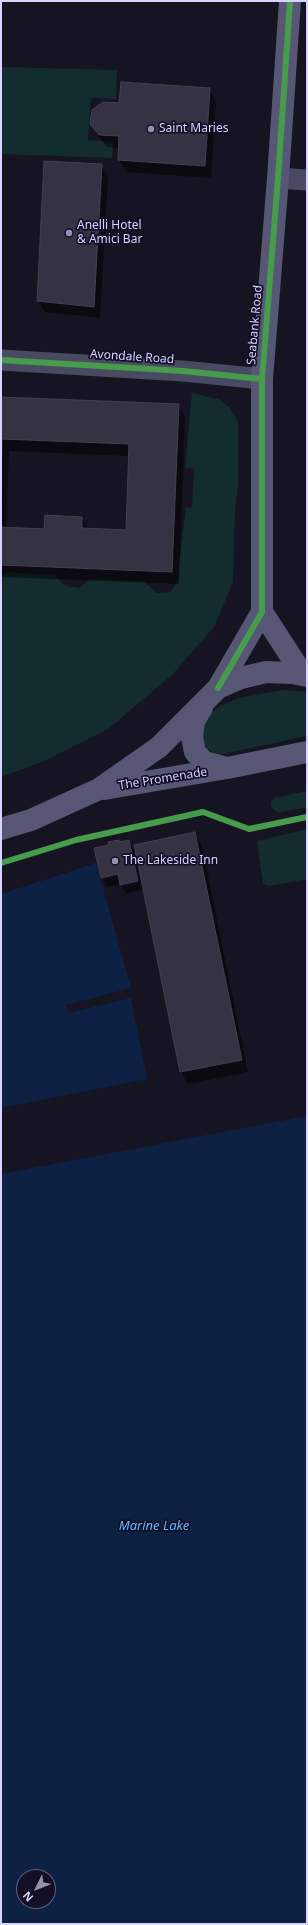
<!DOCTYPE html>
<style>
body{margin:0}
#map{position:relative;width:308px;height:1925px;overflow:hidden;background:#161421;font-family:"Noto Sans",sans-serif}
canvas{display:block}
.frame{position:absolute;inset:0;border:2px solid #d9d4ff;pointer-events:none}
.north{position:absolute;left:16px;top:1869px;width:40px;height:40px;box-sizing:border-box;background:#130f26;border:1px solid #625e7d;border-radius:50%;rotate:227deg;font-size:11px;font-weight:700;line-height:16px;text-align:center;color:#d9d4ff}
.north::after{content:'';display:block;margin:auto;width:14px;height:18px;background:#9591b1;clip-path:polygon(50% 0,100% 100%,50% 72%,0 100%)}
</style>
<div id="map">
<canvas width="308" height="1925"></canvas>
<div class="frame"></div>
<div class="north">N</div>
</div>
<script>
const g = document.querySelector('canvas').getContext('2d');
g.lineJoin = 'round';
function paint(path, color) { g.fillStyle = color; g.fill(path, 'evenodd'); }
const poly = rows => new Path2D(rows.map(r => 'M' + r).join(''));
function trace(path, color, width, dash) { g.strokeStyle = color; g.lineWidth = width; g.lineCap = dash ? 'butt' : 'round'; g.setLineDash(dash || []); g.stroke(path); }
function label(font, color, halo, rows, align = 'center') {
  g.font = font + ' "Noto Sans",sans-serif'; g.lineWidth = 3.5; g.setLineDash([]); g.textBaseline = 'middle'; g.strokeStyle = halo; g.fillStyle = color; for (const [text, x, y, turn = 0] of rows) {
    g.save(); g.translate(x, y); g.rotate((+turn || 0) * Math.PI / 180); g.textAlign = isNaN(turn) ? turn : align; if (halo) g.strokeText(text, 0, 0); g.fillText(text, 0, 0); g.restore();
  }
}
paint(poly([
 [1,67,117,70,116,99,91,98,88,140,113,142,112,158,1,154],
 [192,393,218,399,229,407,238,422,238,484,235,511,233,582,214,627,172,675,108,729,44,761,1,777,1,577,7,572,54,575,66,586,79,588,89,579,143,581,157,593,170,592,177,582,186,507,192,508,194,469,185,467],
 [282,690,307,692,307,736,218,755,207,749,200,738,205,719,220,706,239,698],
 [307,791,307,807,278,813,271,807,271,802,274,798],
 [307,829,307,879,269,886,263,884,257,841]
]), '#132c2d');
paint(poly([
 [96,863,131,988,66,1005,69,1013,131,998,147,1079,1,1108,1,894],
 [307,1116,307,1924,1,1924,1,1174],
 [24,1877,48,1877,48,1901,24,1901]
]), '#0d2144');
paint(poly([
 [209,89,216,101,211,178,126,172,119,160,119,148,107,147,98,136,91,124,120,104],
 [101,165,108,176,100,318,45,312,38,301],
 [1,398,178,405,185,417,179,584,1,577],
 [9,451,129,456,127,531,88,529,82,518,45,530,6,528],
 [195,833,202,846,248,1072,188,1084,181,1072,144,889,126,894,121,884,107,887,102,878,95,849,110,845,109,843,129,841,134,850,137,863]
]), '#0007');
const building = poly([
 [121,82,210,88,205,166,118,160,119,136,99,135,90,124,92,110,103,102,119,103,121,82],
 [44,161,102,164,94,307,37,301,44,161],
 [1,397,179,404,172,572,1,565,1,527,44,529,45,515,82,517,82,528,126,530,129,444,2,439,1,482,1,397],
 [195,832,242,1060,180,1072,134,845,195,832],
 [119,840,119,842,129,840,138,881,120,885,118,874,101,878,94,848,109,845,108,842,119,840]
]);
paint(building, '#343243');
trace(building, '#433f54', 1);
trace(poly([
 [278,178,307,180],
 [1,360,183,371,262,379]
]), '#4a4962', 21);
trace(poly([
 [262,612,303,675],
 [218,688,262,612,262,379,278,178,290,1],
 [202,708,194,721,192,737,195,752,204,762,227,768],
 [104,789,227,768,307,752],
 [1,829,31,820,99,789,159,747,218,688,241,678,266,672,292,673,307,676]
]), '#575674', 22);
trace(poly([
 [1,360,183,371,262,379],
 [218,688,262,612,262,379,278,178,290,1],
 [1,863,76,840,203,812,249,829,307,817]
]), '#469c4c', 6);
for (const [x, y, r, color] of [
 [151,129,4,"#9591b1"],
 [69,233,4,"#9591b1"],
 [115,861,4,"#9591b1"]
]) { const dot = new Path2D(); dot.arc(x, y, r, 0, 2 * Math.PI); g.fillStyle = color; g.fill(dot); trace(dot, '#130f26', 1.5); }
label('12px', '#d9d4ff', '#130f26', [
 ["Saint Maries",159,129],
 ["Anelli Hotel",77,226],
 ["& Amici Bar",77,240],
 ["The Lakeside Inn",123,861]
], 'left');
label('12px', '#d9d4ff', '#130f26', [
 ["Seabank Road",255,325,-85],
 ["Avondale Road",132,357,4],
 ["The Promenade",163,779,-9]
]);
label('italic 13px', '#62b6ff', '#130f26', [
 ["Marine Lake",154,1526]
]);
</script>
